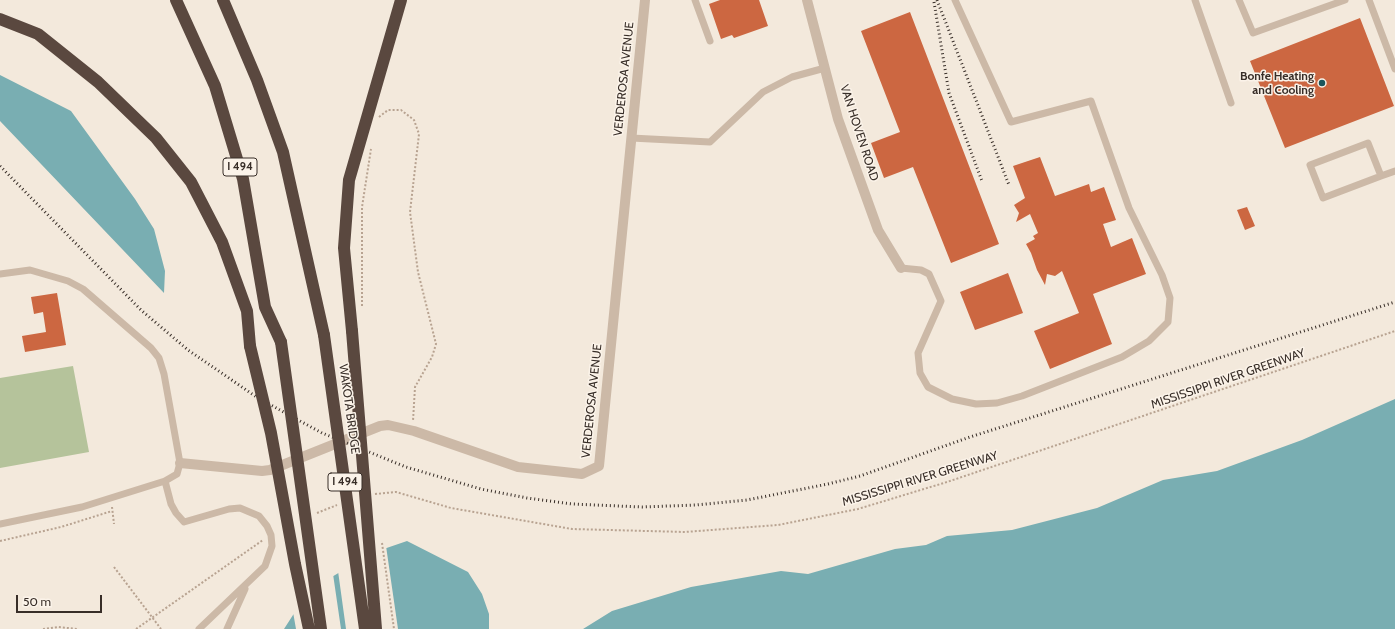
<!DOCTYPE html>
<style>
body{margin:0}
#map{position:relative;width:1395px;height:629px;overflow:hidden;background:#f3e9dc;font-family:Cabin,sans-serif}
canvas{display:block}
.scale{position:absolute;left:16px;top:595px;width:86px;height:18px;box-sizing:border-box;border:2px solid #382e28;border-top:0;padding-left:5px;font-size:12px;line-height:14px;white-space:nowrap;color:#382e28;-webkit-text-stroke:3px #fbf3e9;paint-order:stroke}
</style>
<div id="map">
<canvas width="1395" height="629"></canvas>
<div class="scale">50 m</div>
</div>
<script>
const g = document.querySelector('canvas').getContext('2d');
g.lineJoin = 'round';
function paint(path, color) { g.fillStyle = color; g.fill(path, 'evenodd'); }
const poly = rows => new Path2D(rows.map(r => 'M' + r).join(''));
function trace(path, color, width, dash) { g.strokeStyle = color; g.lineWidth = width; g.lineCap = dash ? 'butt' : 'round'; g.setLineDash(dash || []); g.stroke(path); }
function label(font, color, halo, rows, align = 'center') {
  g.font = font + ' Cabin,sans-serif'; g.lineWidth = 3; g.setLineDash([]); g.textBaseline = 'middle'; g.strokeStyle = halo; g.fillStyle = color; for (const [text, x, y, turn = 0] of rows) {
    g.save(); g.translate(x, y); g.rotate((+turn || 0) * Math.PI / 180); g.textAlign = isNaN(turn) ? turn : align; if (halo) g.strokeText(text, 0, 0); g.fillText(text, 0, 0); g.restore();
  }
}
paint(poly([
 [73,366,89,452,0,468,0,378]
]), '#b5c39b');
paint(poly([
 [0,75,71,111,135,199,154,229,165,271,164,293,0,121],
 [1395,399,1395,629,583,629,612,611,691,587,781,571,808,574,895,549,926,545,947,536,1012,530,1097,508,1163,480,1217,471,1302,440],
 [407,541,468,572,482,594,489,614,489,629,284,629,293,615,325,581,372,553]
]), '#79aeb2');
paint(poly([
 [386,546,398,629,346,629,338,571,371,551],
 [333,574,341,629,296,629,293,612,324,580]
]), '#f3e9dc');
paint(poly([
 [720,0,759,0,768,26,734,38,732,35,721,39,709,4],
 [910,12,999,244,951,263,913,167,884,178,871,143,900,132,861,31],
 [1360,18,1394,106,1285,148,1250,61],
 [1040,157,1055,196,1089,184,1091,192,1104,187,1116,220,1103,224,1111,247,1132,238,1146,274,1093,294,1112,344,1050,369,1034,331,1079,313,1062,271,1055,276,1047,274,1045,285,1037,270,1031,253,1026,244,1035,239,1033,236,1038,233,1030,214,1016,222,1019,213,1014,205,1025,198,1013,166],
 [1247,207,1255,226,1245,230,1237,210],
 [1008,273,1023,313,975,330,960,292],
 [57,293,66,345,25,352,22,336,46,332,43,312,34,314,31,297]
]), '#cc6741');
trace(poly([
 [379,117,388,110,401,110,414,120,419,134,410,212,418,272,436,344,432,357,415,387,413,421],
 [362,306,362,207,371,149],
 [375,494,396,492,451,508,572,529,685,532,778,525,858,509,947,482,1395,331],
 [112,507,114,524],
 [317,513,337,505],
 [0,541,61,527,112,511],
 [114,567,161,629],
 [43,629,58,627,78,629],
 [136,629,263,540]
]), '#b8a391', 2, [2, 2]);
trace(poly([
 [695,0,710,41],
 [1195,0,1231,103],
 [1239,0,1253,33,1345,0],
 [1369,0,1395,69],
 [631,138,710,142,763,92,792,77,825,68],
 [1381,176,1368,143,1310,165,1323,198,1381,176,1395,171],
 [901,268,921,270,929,274,941,301,918,353,920,373,928,387,952,399,976,404,997,403,1022,396,1122,357,1149,341,1168,322,1170,298,1162,275,1129,208,1091,101,1011,122,955,0],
 [0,274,30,270,68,281,83,289,151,348,159,358,164,374,180,463,177,474,165,481,82,507,0,524],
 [165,481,171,504,176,513,184,522,229,509,240,508,259,516,267,526,271,535,272,546,265,566,199,629],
 [227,629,245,589]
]), '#ccb9a7', 7);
trace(poly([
 [807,0,838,119,878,230,901,268],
 [180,463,262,471,270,470,380,426,388,425,414,431,518,467,582,474,599,466,645,0]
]), '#ccb9a7', 10);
trace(poly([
 [176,0,215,86,243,179,265,307,281,342],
 [223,0,257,80,283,152,324,335],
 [0,19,38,34,98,82,156,138,191,182,222,242,247,311,250,346],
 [352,331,344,248,349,180,401,0]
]), '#5a483f', 12);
trace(poly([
 [937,0,1009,185],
 [934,2,949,93,982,181],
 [0,166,141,310,188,350,258,398,322,433,406,467,481,489,527,498,572,504,642,507,696,505,747,500,828,484,860,476,970,437,1395,302]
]), '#382e28', 3, [1, 3]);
trace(poly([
 [382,543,394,629]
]), '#b8a391', 2, [2, 2]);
trace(poly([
 [352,331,376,629],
 [324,335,365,629],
 [281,342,321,629],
 [250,346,271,433,295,564,309,629]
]), '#5a483f', 12);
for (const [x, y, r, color] of [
 [1322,83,4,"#1b565c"]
]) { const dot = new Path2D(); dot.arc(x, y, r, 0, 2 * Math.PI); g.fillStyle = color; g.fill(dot); trace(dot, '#fbf3e9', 1.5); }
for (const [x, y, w] of [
 [240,167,34],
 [345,482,34]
]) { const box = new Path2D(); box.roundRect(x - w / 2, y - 9, w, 18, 3); g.fillStyle = '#fbf3e9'; g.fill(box); trace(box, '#382e28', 1); }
label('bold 11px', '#382e28', null, [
 ["I 494",240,167],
 ["I 494",345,482]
]);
label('bold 12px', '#382e28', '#fbf3e9', [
 ["Bonfe Heating",1314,76],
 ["and Cooling",1314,90]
], 'right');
label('12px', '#382e28', '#fbf3e9', [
 ["VERDEROSA AVENUE",624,79,-84],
 ["VAN HOVEN ROAD",859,133,72],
 ["MISSISSIPPI RIVER GREENWAY",1228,379,-19],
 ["VERDEROSA AVENUE",592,401,-84],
 ["WAKOTA BRIDGE",349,409,82],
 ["MISSISSIPPI RIVER GREENWAY",920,479,-17]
]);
</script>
